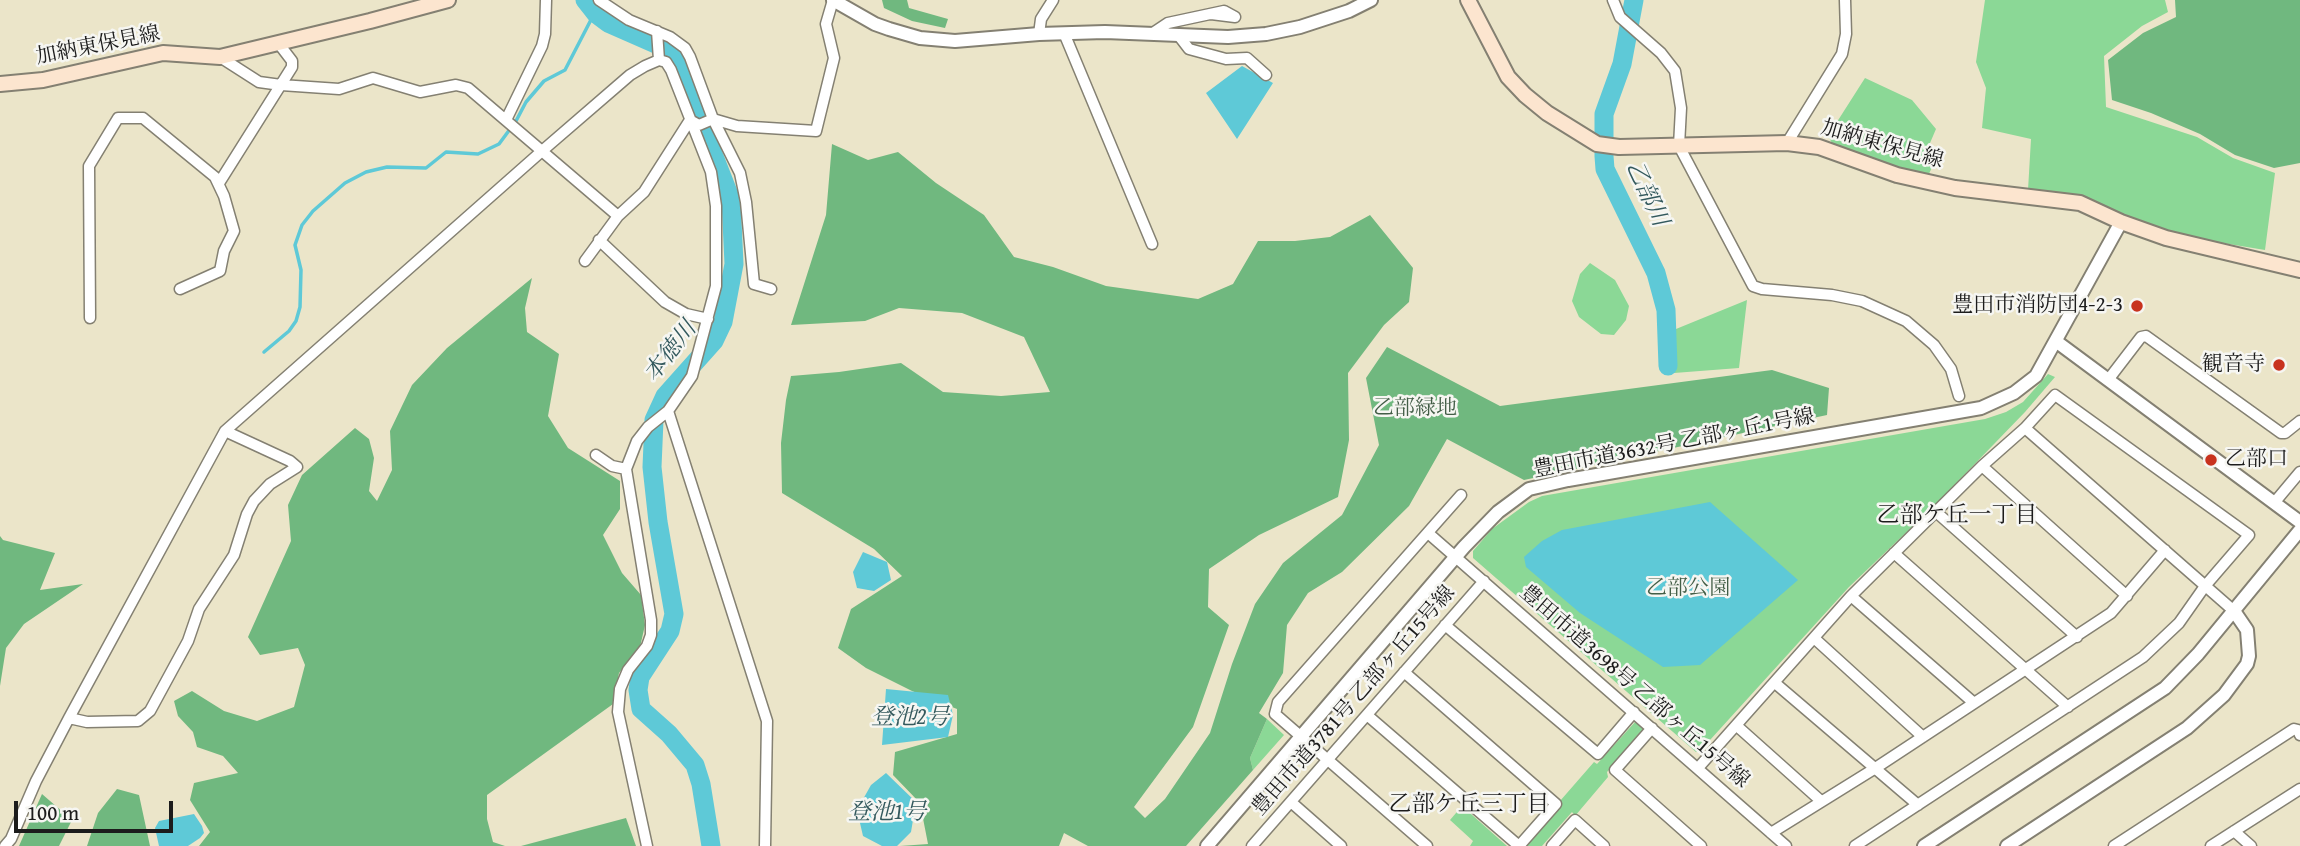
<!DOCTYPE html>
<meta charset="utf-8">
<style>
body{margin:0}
#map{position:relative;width:2300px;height:846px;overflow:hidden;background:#ebe5c9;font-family:"Gentium Book Plus",serif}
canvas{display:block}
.scale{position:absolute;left:14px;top:801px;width:159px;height:32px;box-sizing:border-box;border:4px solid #1c1c1c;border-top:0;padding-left:9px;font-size:21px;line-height:24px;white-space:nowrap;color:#1c1c1c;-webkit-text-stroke:5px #f6f6f2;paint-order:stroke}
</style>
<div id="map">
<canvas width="2300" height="846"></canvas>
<div class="scale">100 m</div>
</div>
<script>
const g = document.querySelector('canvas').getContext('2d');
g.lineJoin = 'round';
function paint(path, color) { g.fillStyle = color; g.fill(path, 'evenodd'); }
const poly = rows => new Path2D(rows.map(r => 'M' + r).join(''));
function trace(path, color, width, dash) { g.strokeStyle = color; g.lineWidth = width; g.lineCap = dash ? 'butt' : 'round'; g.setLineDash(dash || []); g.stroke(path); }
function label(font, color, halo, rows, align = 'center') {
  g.font = font + ' "Gentium Book Plus","Noto Serif JP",serif'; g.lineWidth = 5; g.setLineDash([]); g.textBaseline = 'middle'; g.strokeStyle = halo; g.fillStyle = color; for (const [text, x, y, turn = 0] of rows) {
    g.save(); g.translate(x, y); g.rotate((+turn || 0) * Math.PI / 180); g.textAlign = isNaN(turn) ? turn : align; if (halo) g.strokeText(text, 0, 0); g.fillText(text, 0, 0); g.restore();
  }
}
paint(poly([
 [1985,0,2165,0,2168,12,2142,26,2104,56,2106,107,2197,137,2233,158,2275,173,2265,250,2168,234,2080,196,2028,190,2031,139,1982,128,1986,88,1976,62],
 [1865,78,1912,100,1936,129,1924,157,1933,165,1928,176,1889,167,1832,143,1828,136],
 [1590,263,1615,280,1629,306,1626,320,1614,335,1601,334,1579,317,1572,301,1580,274],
 [1747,300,1739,368,1674,373,1676,329],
 [2048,374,2055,377,2025,412,1936,504,1849,587,1700,751,1696,752,1473,558,1473,551,1492,529,1529,502,1542,496,1985,419,2006,412,2023,402],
 [1267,719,1284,735,1253,770,1250,758],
 [1636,721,1644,728,1643,732,1607,772,1608,777,1575,816,1572,812,1542,846,1524,846,1562,805,1560,801,1594,762,1597,764],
 [1462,806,1507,846,1470,846,1473,841,1450,820]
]), '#8bd896');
paint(poly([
 [882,0,907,0,909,8,948,19,945,28,912,21,884,8],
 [2175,0,2300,0,2300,163,2274,168,2235,155,2200,134,2151,113,2112,100,2108,60,2143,33,2176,17],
 [832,144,868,160,898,152,936,183,984,215,1014,257,1053,267,1106,286,1198,299,1233,284,1258,241,1295,241,1330,237,1370,215,1413,268,1409,302,1384,325,1348,373,1349,440,1338,497,1259,535,1209,569,1208,607,1229,625,1193,727,1134,807,1145,818,1165,799,1210,733,1232,664,1255,604,1283,563,1342,515,1379,445,1366,378,1387,347,1500,406,1772,370,1829,388,1827,415,1524,480,1447,439,1409,506,1342,572,1308,593,1287,625,1283,673,1259,713,1267,719,1250,758,1253,770,1186,846,1088,846,1064,833,1059,846,900,846,928,844,920,803,893,775,895,752,957,734,957,709,912,691,866,668,838,648,851,609,902,576,874,549,782,493,781,443,786,400,791,376,839,372,901,363,943,392,1001,396,1050,392,1024,337,962,313,899,308,865,321,791,325,826,215],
 [532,278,525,308,527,332,559,354,548,416,568,448,620,481,620,509,603,535,622,573,641,595,645,625,640,647,619,673,613,704,487,795,487,819,493,842,505,846,199,846,210,832,190,800,194,783,238,773,223,756,197,747,193,732,178,716,174,701,192,691,224,711,257,721,294,707,305,665,298,648,260,655,248,637,291,541,288,505,302,475,355,428,369,439,374,458,369,491,377,501,392,470,390,431,412,385,447,348],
 [0,536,3,540,55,553,40,590,83,584,24,624,6,648,0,686],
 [117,789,139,795,150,846,87,846,98,813],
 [42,794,72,820,59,846,19,846],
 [626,818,636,846,521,846]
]), '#70b87f');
paint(poly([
 [1242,66,1273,83,1237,139,1206,93],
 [1710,502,1798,580,1700,665,1663,667,1580,613,1526,567,1524,557,1542,541,1562,530],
 [863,552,887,562,891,580,874,591,857,588,853,572],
 [886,689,948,695,953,715,948,737,882,745],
 [886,773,916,802,911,832,897,846,882,846,863,836,857,810,871,785],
 [194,814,202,826,204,833,200,838,188,846,159,846,155,828,159,821]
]), '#5ec9d7');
trace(poly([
 [264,352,289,331,296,321,300,307,301,270,295,245,302,225,313,211,345,183,366,172,387,167,426,168,446,152,478,154,499,144,516,121,526,102,544,81,565,70,595,12]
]), '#5ec9d7', 3.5);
trace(poly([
 [585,0,596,14,608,23,665,48,676,59,731,200,734,264,723,322,714,341,665,396,654,420,652,467,658,522,674,614,670,631,640,677,638,690,641,709,669,734,695,765,701,784,711,846],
 [1634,0,1622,64,1604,114,1604,156,1605,169,1656,273,1666,310,1668,366]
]), '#5ec9d7', 19);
const minor = poly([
 [599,0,629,20,670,37,685,48,690,57,713,119,740,173,746,202,754,284,771,289],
 [1613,0,1620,17,1661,53,1675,71,1681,108,1679,146,1753,286,1762,289,1832,295,1862,301,1906,321,1934,345,1951,369,1959,396],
 [657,31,659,60],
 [1064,33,1152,244],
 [1153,33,1168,23,1224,11,1235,17,1211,14],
 [1039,34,1041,19,1053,0],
 [1179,36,1189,49,1226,59,1247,58,1266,75],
 [220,57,259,82,281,85,339,89,373,78,420,92,456,85,468,88,618,216],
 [506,120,542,46,545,34,546,0],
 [690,120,699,125,713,119,737,126,816,131,834,58,826,24,833,0],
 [1787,143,1842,54,1846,34,1845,0],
 [219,183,292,67,292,61,279,44],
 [599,240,665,302,686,314,708,319],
 [585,261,618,216,644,192,690,120],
 [90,318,89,166,118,118,143,118,215,177,224,196,234,231,224,251,220,271,180,289],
 [2108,380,2141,337,2146,336,2281,433,2285,433,2300,421],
 [668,411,767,721,765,846],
 [2025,428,2234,611],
 [596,455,612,466,626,469],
 [1982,466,2127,596],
 [2274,503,2300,472],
 [1935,511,2077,637],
 [1428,533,1786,846],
 [1894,553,2068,707],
 [1851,596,1974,703],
 [1445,625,1598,754,1634,712],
 [1814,638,1923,737],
 [1775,683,1918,805],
 [1367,715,1519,846,1556,804,1404,672],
 [69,718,87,722,138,721,150,711,188,641,199,609,234,555,247,514,254,501,270,484,297,467,290,461,225,431],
 [1737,726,1821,801],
 [1652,728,1615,770,1701,846],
 [1698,768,1851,596,1982,466,2025,428,2055,395,2249,535,2205,586,2179,623,2143,657,1855,846],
 [1291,802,1341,846],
 [2234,831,2251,846],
 [1771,833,1874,769,2111,613,2165,550],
 [5,846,11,839,36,781,69,718,225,431,542,151,630,75,645,66,659,60,666,62,671,70,711,172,716,206,716,286,692,376,668,411,648,427,637,441,626,469,651,620,651,635,647,646,628,670,620,689,618,712,647,846],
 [1252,846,1484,581],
 [1427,846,1275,714,1278,702,1461,495],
 [1552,846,1575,820,1604,846],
 [2114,846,2294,729,2298,730,2300,735],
 [2211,846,2300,789]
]);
const tertiary = poly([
 [833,0,875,24,889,29,920,38,955,41,1039,34,1105,32,1228,37,1266,34,1300,27,1349,11,1371,0],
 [2057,342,2300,522],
 [1207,846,1464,547,1498,512,1529,489,1568,480,1981,408,2014,393,2036,376,2121,222],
 [1924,846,2165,688,2198,654,2300,530],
 [2007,846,2187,728,2224,695,2247,664,2249,656,2247,630,2234,611]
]);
const secondary = poly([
 [1468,0,1508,77,1525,95,1547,113,1597,144,1619,147,1787,143,1819,147,1897,175,1955,188,2080,203,2121,222,2166,238,2300,270],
 [0,84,43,80,163,53,220,57,370,21,448,0]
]);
trace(minor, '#848072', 13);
trace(tertiary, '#848072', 16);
trace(secondary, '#848072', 18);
trace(minor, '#fff', 10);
trace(tertiary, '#fff', 12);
trace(secondary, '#fce5cf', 14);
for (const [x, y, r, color] of [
 [2137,306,7,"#c8321e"],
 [2279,365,7,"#c8321e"],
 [2211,460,7,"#c8321e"]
]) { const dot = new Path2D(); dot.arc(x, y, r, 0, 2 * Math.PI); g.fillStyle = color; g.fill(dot); trace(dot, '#f6f6f2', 2.5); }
label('21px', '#1c1c1c', '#f6f6f2', [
 ["加納東保見線",98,46,-11],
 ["加納東保見線",1882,145,16],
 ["豊田市道3632号 乙部ヶ丘1号線",1674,444,-11],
 ["豊田市道3698号 乙部ヶ丘15号線",1634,687,41],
 ["豊田市道3781号 乙部ヶ丘15号線",1354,701,-49]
]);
label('21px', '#1c1c1c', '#f6f6f2', [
 ["豊田市消防団4-2-3",2123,306],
 ["観音寺",2265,365],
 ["乙部口",2225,460,"left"]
], 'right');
label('21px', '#435e47', '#f6f6f2', [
 ["乙部緑地",1415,409],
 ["乙部公園",1688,589]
]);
label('italic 23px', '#33595d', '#f6f6f2', [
 ["乙部川",1646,194,65],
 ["本徳川",671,352,-52],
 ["登池2号",910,718],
 ["登池1号",887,813]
]);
label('23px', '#1c1c1c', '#f6f6f2', [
 ["乙部ケ丘一丁目",1957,516],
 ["乙部ケ丘三丁目",1469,805]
]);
</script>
